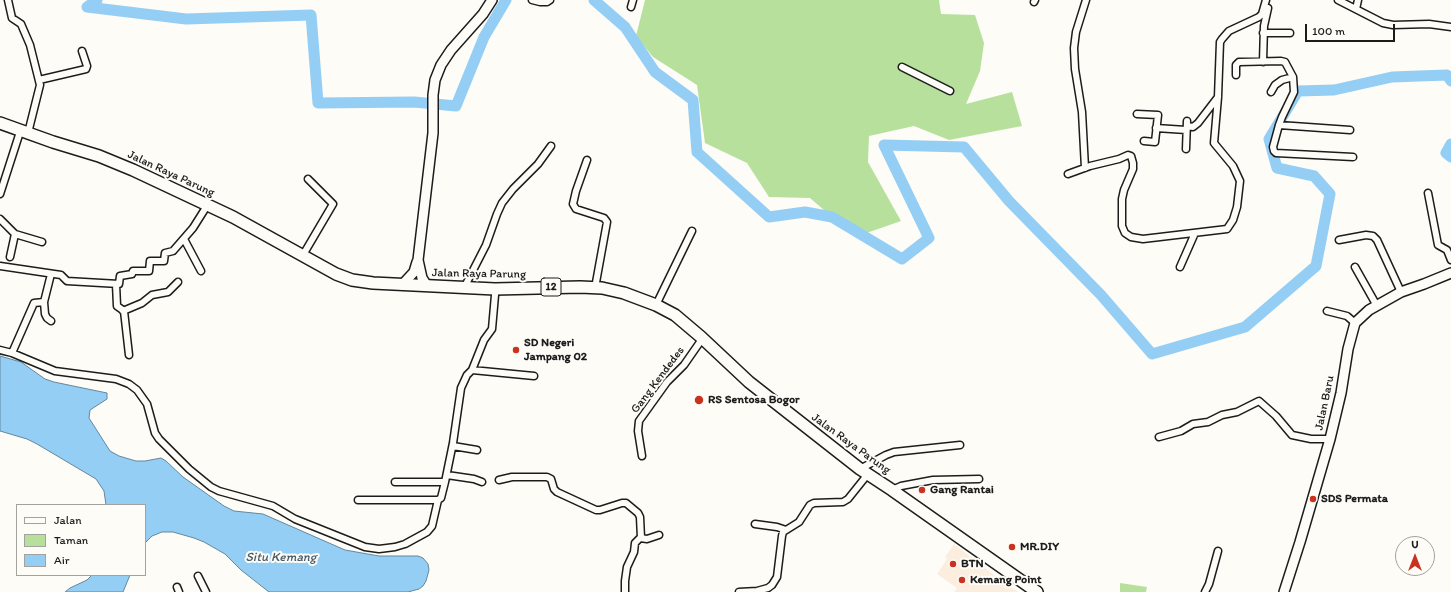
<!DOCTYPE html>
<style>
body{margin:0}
#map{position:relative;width:1451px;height:592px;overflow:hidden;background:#fdfcf7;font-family:Itim,sans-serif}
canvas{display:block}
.legend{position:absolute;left:16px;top:504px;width:130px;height:72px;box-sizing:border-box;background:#fdfcf7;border:1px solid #a3a29f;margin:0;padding:5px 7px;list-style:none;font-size:12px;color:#1c1c1c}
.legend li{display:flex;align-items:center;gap:8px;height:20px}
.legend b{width:20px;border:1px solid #a3a29f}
.north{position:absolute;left:1395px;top:536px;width:40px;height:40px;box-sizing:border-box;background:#fdfcf7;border:1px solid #a3a29f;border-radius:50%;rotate:0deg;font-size:11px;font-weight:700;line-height:16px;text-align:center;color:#1c1c1c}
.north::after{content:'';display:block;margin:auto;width:14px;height:18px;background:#c8321e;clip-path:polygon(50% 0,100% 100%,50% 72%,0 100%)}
.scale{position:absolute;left:1305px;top:24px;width:90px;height:18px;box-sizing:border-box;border:2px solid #1c1c1c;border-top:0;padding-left:5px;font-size:12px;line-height:14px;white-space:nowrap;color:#1c1c1c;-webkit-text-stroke:3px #fdfcf7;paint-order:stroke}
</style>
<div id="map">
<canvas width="1451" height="592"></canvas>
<ul class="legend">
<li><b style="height:5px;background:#fdfcf7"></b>Jalan</li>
<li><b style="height:11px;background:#b7e09d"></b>Taman</li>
<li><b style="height:11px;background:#94cef4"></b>Air</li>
</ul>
<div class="north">U</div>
<div class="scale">100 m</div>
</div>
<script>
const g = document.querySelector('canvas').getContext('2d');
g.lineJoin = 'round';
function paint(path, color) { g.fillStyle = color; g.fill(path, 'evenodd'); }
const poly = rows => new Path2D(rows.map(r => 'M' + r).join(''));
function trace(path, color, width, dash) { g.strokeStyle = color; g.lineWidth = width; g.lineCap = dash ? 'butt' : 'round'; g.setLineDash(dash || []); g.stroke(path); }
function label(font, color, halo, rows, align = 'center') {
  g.font = font + ' Itim,sans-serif'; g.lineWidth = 4; g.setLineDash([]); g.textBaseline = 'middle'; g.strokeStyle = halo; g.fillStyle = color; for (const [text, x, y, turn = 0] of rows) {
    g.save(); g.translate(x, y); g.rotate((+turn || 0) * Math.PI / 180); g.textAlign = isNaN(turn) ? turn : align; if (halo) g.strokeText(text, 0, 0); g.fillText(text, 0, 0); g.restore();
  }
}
paint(poly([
 [954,544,1002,581,1018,592,954,592,957,588,937,574,947,559,945,557]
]), '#fceedf');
paint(poly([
 [645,0,939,0,941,14,975,15,984,43,980,71,966,104,1012,92,1022,126,949,140,914,126,869,136,868,162,901,221,855,237,810,198,769,197,747,163,705,143,697,85,653,57,636,36],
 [1120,583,1147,587,1146,592,1120,592]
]), '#b7e09d');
const water = poly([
 [0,356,21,362,45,379,54,382,107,393,107,399,90,410,89,418,110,451,119,456,136,461,145,461,161,458,166,461,183,477,224,506,234,511,263,514,345,550,379,556,418,556,423,558,428,564,429,570,426,581,423,586,419,589,408,592,269,592,241,570,225,554,204,542,194,538,173,532,162,532,152,536,145,543,145,505,106,505,104,491,96,479,37,444,27,439,0,431,0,356],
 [92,575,130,575,123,592,65,592,70,588,87,580,92,575]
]);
paint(water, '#94cef4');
trace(water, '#64879e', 1);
trace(poly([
 [97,0,87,7,186,19,311,15,318,103,414,102,456,106,484,37,506,0],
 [594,0,625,27,655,72,693,100,697,152,769,217,805,212,832,217,902,259,929,238,884,145,964,147,1009,201,1101,295,1152,354,1245,327,1316,266,1330,194,1314,176,1277,168,1269,139,1298,91,1334,90,1392,77,1447,75,1451,81],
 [1451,144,1446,153,1451,157]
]), '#94cef4', 11);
const street = poly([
 [8,0,12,18,21,24,30,45,40,85,28,133],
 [532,0,540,2,547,2,550,0],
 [1338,0,1383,23,1393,25,1429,24,1451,27],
 [1034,2,1035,0],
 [631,7,633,0],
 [1356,9,1358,0],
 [1263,33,1290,33],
 [1263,62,1264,26,1268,8],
 [902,67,950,91],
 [1236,75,1236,65,1239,62,1281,61,1285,62,1293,77,1294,92,1282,117,1279,125,1273,147,1274,151,1276,153,1353,157],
 [39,80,86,69,87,66,82,51],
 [1271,92,1275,85,1282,80,1293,77],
 [1137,114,1158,115,1155,142,1144,141],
 [1279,125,1350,130],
 [1187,126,1193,127,1198,123,1218,97],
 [1156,128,1186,130],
 [1186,149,1187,121],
 [587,160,576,191,573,204,576,209,604,218,607,222,595,288],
 [1085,168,1082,112,1075,69,1074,48,1076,32,1086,0],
 [1068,174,1090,166,1119,159,1128,155,1131,156,1133,163,1133,169,1124,190,1122,199,1122,226,1125,233,1131,237,1143,239,1227,229,1233,220,1237,207,1240,181,1233,166,1214,143,1218,97,1220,42,1222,39,1229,31,1259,17,1262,14,1266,0],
 [1428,193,1438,245,1447,250,1451,260],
 [0,194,19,135],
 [0,219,15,234,10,257],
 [15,234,42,242],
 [184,239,201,271],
 [1339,240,1366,235,1373,236,1377,240,1401,292],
 [303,255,333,204,308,179],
 [0,266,61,275,67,281,119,284,120,276,132,274,133,271,149,271,150,261,164,261,165,253,173,251,193,228,205,209],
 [1180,267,1195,233],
 [1355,267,1377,306],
 [116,284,117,306,124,311,129,355],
 [464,288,486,245,497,214,502,203,513,189,538,164,551,146],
 [44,302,45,314,47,318,51,321],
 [656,305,692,231],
 [123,311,142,303,152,295,168,292,178,282],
 [1327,311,1347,316,1355,323],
 [0,350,12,353,55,371,116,379,129,384,137,390,147,404,155,433,159,439,189,469,211,487,219,491,273,506,295,519,365,547,379,549,395,547,405,544,427,532,432,526,438,500],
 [12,353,34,303,44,302,51,274],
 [472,370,534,376],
 [1159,437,1181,431,1193,424,1208,422,1222,415,1237,412,1259,401,1276,416,1292,435,1311,439,1330,439],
 [453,446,477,450],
 [642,456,638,431,639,421,667,382,684,365,700,342],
 [860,469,886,455,894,452,960,445],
 [447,475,474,479,482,482],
 [499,480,512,477,547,477,551,479,554,489,557,492,596,510,600,510,622,503,626,503,638,513,640,517,641,538],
 [395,482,445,482],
 [892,490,901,486,933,480,979,479],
 [358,500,438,500,441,498,445,482,453,443,461,388,467,375,472,370,484,340,492,329,495,295],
 [755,524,777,527,786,530],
 [198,576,206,592],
 [177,587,179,592],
 [625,592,625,581,627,567,634,552,635,543,640,538,647,539,659,535],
 [739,592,757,591,768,588,772,585,777,577,782,536,783,532,799,522,810,505,814,503,843,502,848,499,864,479],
 [1205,592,1209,584,1218,551]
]);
const secondary = poly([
 [402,285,414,272,417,262],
 [427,286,422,278,418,260,433,133,433,95,435,80,441,65,451,50,483,14,492,0],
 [1284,592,1300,542,1330,439,1341,393,1348,349,1355,323,1369,310,1401,292,1424,284,1451,273]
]);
const highway = poly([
 [0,123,53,142,99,156,133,170,233,217,336,274,352,280,373,283,495,289,580,287,602,288,624,293,656,305,675,315,701,337,749,382,860,469,892,490,1037,592]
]);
trace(street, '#1c1c1c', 9);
trace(secondary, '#1c1c1c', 12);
trace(highway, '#1c1c1c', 14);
trace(street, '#fdfcf7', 6);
trace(secondary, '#fdfcf7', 9);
trace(highway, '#fdfcf7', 11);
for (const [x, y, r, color] of [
 [516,350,4,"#c8321e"],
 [699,400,5,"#c8321e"],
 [922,490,4,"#c8321e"],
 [1313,499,4,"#c8321e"],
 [1012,547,4,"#c8321e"],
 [953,564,4,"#c8321e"],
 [962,580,4,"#c8321e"]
]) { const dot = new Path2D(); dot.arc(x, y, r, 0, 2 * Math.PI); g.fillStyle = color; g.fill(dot); trace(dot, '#fdfcf7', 1.5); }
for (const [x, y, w] of [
 [551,287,20]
]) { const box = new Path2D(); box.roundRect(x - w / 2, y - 9, w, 18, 3); g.fillStyle = '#fdfcf7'; g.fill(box); trace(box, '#1c1c1c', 1); }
label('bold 11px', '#1c1c1c', null, [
 ["12",551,287]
]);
label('12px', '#1c1c1c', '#fdfcf7', [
 ["Jalan Raya Parung",171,174,25],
 ["Jalan Raya Parung",479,274,1],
 ["Gang Kendedes",658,380,-53],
 ["Jalan Baru",1325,403,-78],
 ["Jalan Raya Parung",851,444,36]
]);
label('bold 12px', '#1c1c1c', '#fdfcf7', [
 ["SD Negeri",524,343],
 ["Jampang 02",524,357],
 ["RS Sentosa Bogor",708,400],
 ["Gang Rantai",930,490],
 ["SDS Permata",1321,499],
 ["MR.DIY",1020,547],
 ["BTN",961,564],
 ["Kemang Point",970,580]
], 'left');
label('italic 13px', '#465a68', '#fdfcf7', [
 ["Situ Kemang",281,558]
]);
</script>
